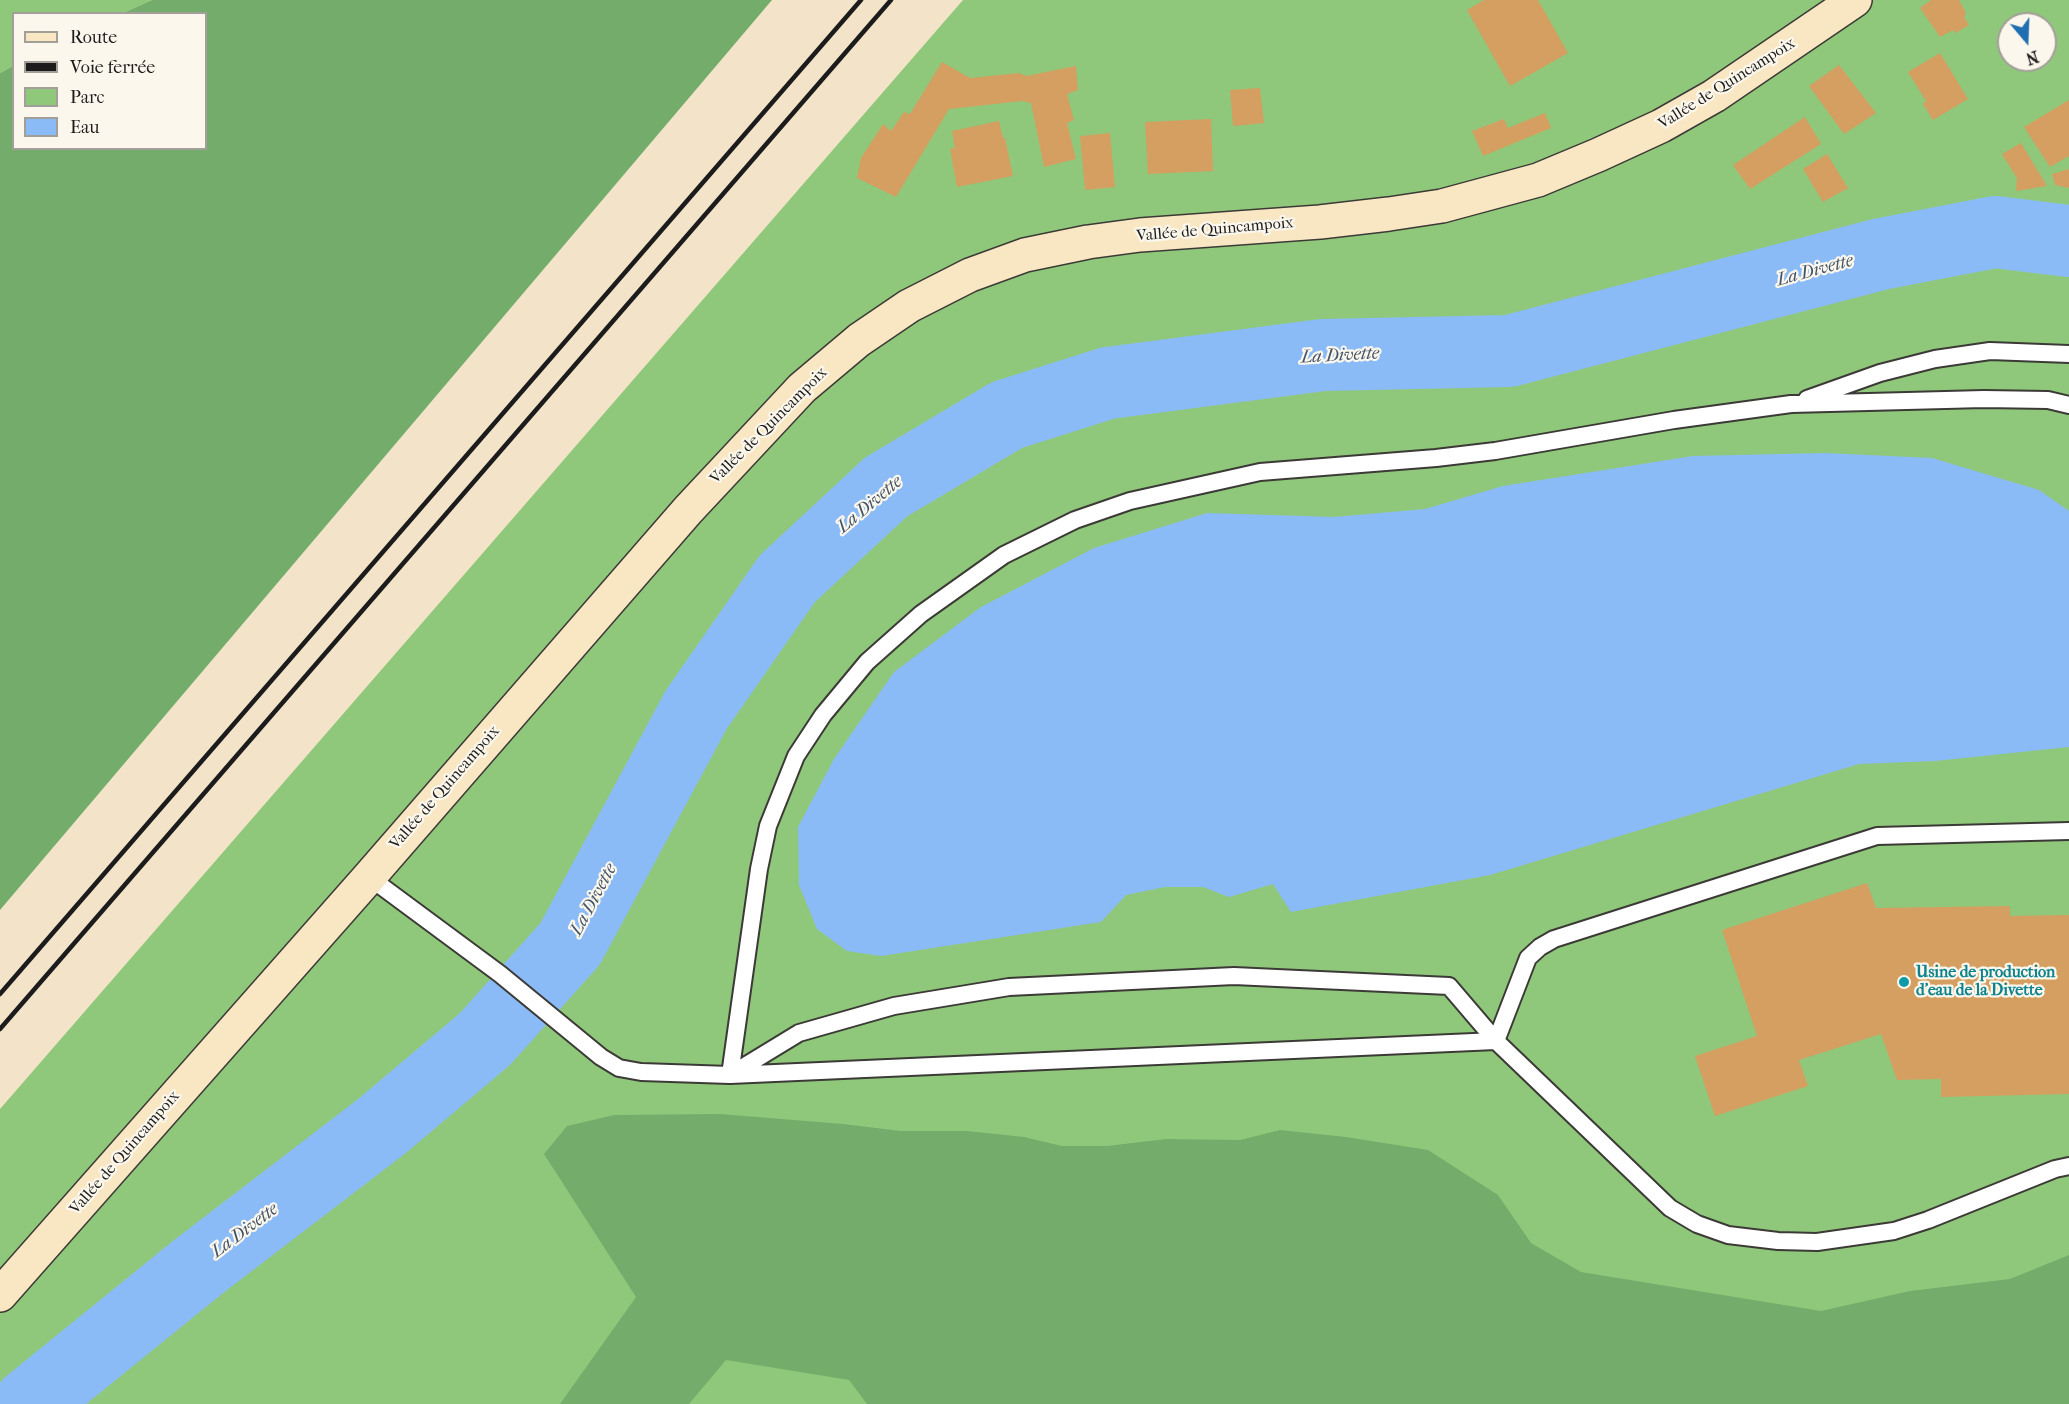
<!DOCTYPE html>
<meta charset="utf-8">
<style>
body{margin:0}
#map{position:relative;width:2069px;height:1404px;overflow:hidden;background:#f3e4c9;font-family:"IM FELL French Canon",serif}
canvas{display:block}
.legend{position:absolute;left:12px;top:12px;width:195px;height:138px;box-sizing:border-box;background:#fbf7ec;border:2px solid #a29f99;margin:0;padding:8px 10px;list-style:none;font-size:18px;color:#1c1c1c}
.legend li{display:flex;align-items:center;gap:12px;height:30px}
.legend b{width:30px;border:2px solid #a29f99}
.north{position:absolute;left:1997px;top:12px;width:60px;height:60px;box-sizing:border-box;background:#fbf7ec;border:2px solid #a29f99;border-radius:50%;rotate:161deg;font-size:16px;font-weight:700;line-height:24px;text-align:center;color:#1c1c1c}
.north::after{content:'';display:block;margin:auto;width:21px;height:27px;background:#1f6fb2;clip-path:polygon(50% 0,100% 100%,50% 72%,0 100%)}
</style>
<div id="map">
<canvas width="2069" height="1404"></canvas>
<ul class="legend">
<li><b style="height:8px;background:#f9e7c3"></b>Route</li>
<li><b style="height:8px;background:#1c1c1c"></b>Voie ferrée</li>
<li><b style="height:16px;background:#90c87b"></b>Parc</li>
<li><b style="height:16px;background:#8bbbf6"></b>Eau</li>
</ul>
<div class="north">N</div>
</div>
<script>
const g = document.querySelector('canvas').getContext('2d');
g.lineJoin = 'round';
function paint(path, color) { g.fillStyle = color; g.fill(path, 'evenodd'); }
const poly = rows => new Path2D(rows.map(r => 'M' + r).join(''));
function trace(path, color, width, dash) { g.strokeStyle = color; g.lineWidth = width; g.lineCap = dash ? 'butt' : 'round'; g.setLineDash(dash || []); g.stroke(path); }
function label(font, color, halo, rows, align = 'center') {
  g.font = font + ' "IM FELL French Canon",serif'; g.lineWidth = 4.5; g.setLineDash([]); g.textBaseline = 'middle'; g.strokeStyle = halo; g.fillStyle = color; for (const [text, x, y, turn = 0] of rows) {
    g.save(); g.translate(x, y); g.rotate((+turn || 0) * Math.PI / 180); g.textAlign = isNaN(turn) ? turn : align; if (halo) g.strokeText(text, 0, 0); g.fillText(text, 0, 0); g.restore();
  }
}
paint(poly([
 [0,0,152,0,123,13,14,14,13,66,0,73],
 [963,0,2069,0,2069,1404,0,1404,0,1109],
 [2009,24,2045,24,2045,60,2009,60]
]), '#90c87b');
paint(poly([
 [152,0,772,0,0,910,0,73,13,66,14,148,206,148,206,14,123,13],
 [720,1114,843,1124,901,1131,967,1131,1024,1137,1062,1146,1107,1146,1166,1139,1240,1140,1280,1130,1346,1137,1428,1150,1498,1195,1531,1243,1581,1272,1821,1311,1910,1291,2010,1279,2069,1255,2069,1404,867,1404,849,1380,726,1360,689,1404,560,1404,636,1297,544,1154,567,1126,614,1115]
]), '#74ac6b');
paint(poly([
 [1825,453,1932,458,2039,490,2069,511,2069,747,1935,761,1859,764,1490,875,1291,912,1273,884,1229,897,1203,887,1165,887,1126,895,1101,922,881,956,847,951,817,929,799,885,798,827,834,759,894,672,981,607,1094,548,1207,513,1334,517,1425,509,1503,486,1693,456]
]), '#8bbbf6');
trace(poly([
 [29,1404,198,1267,382,1126,485,1039,570,944,696,710,787,579,886,487,1007,415,1108,383,1323,355,1509,351,1881,254,1995,232,2069,241]
]), '#8bbbf6', 72);
paint(poly([
 [1484,0,1538,0,1568,53,1510,86,1467,10],
 [1931,0,1959,0,1966,13,1964,17,1969,25,1955,33,1953,30,1940,37,1920,8],
 [1940,53,1968,99,1933,120,1923,104,1926,101,1908,72],
 [942,62,970,78,1019,73,1026,76,1076,66,1078,90,1067,94,1074,120,1067,123,1076,159,1044,167,1031,103,1022,101,949,109,896,197,857,178,861,158,883,124,891,131,904,112,910,114],
 [1839,65,1876,113,1844,134,1809,86],
 [1260,88,1264,123,1233,126,1230,90],
 [2069,100,2069,156,2050,167,2024,127],
 [1545,113,1551,128,1483,156,1472,131,1504,119,1508,128],
 [1805,117,1821,144,1750,189,1733,165],
 [1211,119,1213,171,1148,174,1145,122],
 [999,121,1003,138,1005,138,1013,176,957,187,950,149,955,148,952,131],
 [1110,133,1115,187,1085,190,1080,136],
 [2021,143,2047,186,2016,191,2017,178,2002,154],
 [1827,154,1848,188,1823,202,1803,169],
 [2069,169,2069,188,2055,185,2052,174],
 [1867,883,1876,908,2010,906,2010,916,2069,915,2069,1094,1941,1097,1941,1079,1897,1080,1881,1034,1799,1060,1808,1086,1715,1116,1695,1056,1757,1036,1722,930]
]), '#d49f60');
const service = poly([
 [1807,399,1880,373,1935,359,1990,351,2069,354],
 [369,877,500,974,601,1057,619,1068,641,1072,730,1075,1496,1041],
 [1496,1041,1528,958,1540,947,1554,939,1877,836,2069,831],
 [730,1075,759,869,768,826,796,756,823,715,867,662,921,614,1004,555,1075,520,1130,501,1260,472,1436,458,1495,451,1674,420,1791,404,1984,399,2048,400,2069,405],
 [730,1075,799,1033,894,1006,1009,987,1234,976,1449,986,1496,1041,1670,1208,1697,1224,1728,1235,1778,1241,1817,1242,1894,1231,1928,1220,2055,1169,2069,1166]
]);
const secondary = poly([
 [0,1295,369,877,688,510,802,388,859,340,909,306,970,275,1025,255,1088,242,1140,235,1320,222,1389,214,1442,206,1538,180,1598,155,1661,126,1714,96,1855,0]
]);
trace(service, '#3c3a36', 20);
trace(secondary, '#3c3a36', 36);
trace(service, '#fff', 16);
trace(secondary, '#f9e7c3', 33);
trace(poly([
 [0,994,861,0],
 [0,1029,891,0]
]), '#1c1c1c', 4.5);
for (const [x, y, r, color] of [
 [1904,982,6,"#0f9aa8"]
]) { const dot = new Path2D(); dot.arc(x, y, r, 0, 2 * Math.PI); g.fillStyle = color; g.fill(dot); trace(dot, '#fbf7ec', 2); }
label('16px', '#1c1c1c', '#fbf7ec', [
 ["Vallée de Quincampoix",1727,84,-32],
 ["Vallée de Quincampoix",1215,230,-5],
 ["Vallée de Quincampoix",769,426,-45],
 ["Vallée de Quincampoix",445,788,-49],
 ["Vallée de Quincampoix",125,1153,-49]
]);
label('bold 16px', '#0d838f', '#fbf7ec', [
 ["Usine de production",1916,973],
 ["d'eau de la Divette",1916,991]
], 'left');
label('italic 18px', '#435468', '#fbf7ec', [
 ["La Divette",1815,271,-15],
 ["La Divette",1340,356,-3],
 ["La Divette",870,505,-40],
 ["La Divette",594,900,-62],
 ["La Divette",245,1231,-37]
]);
</script>
